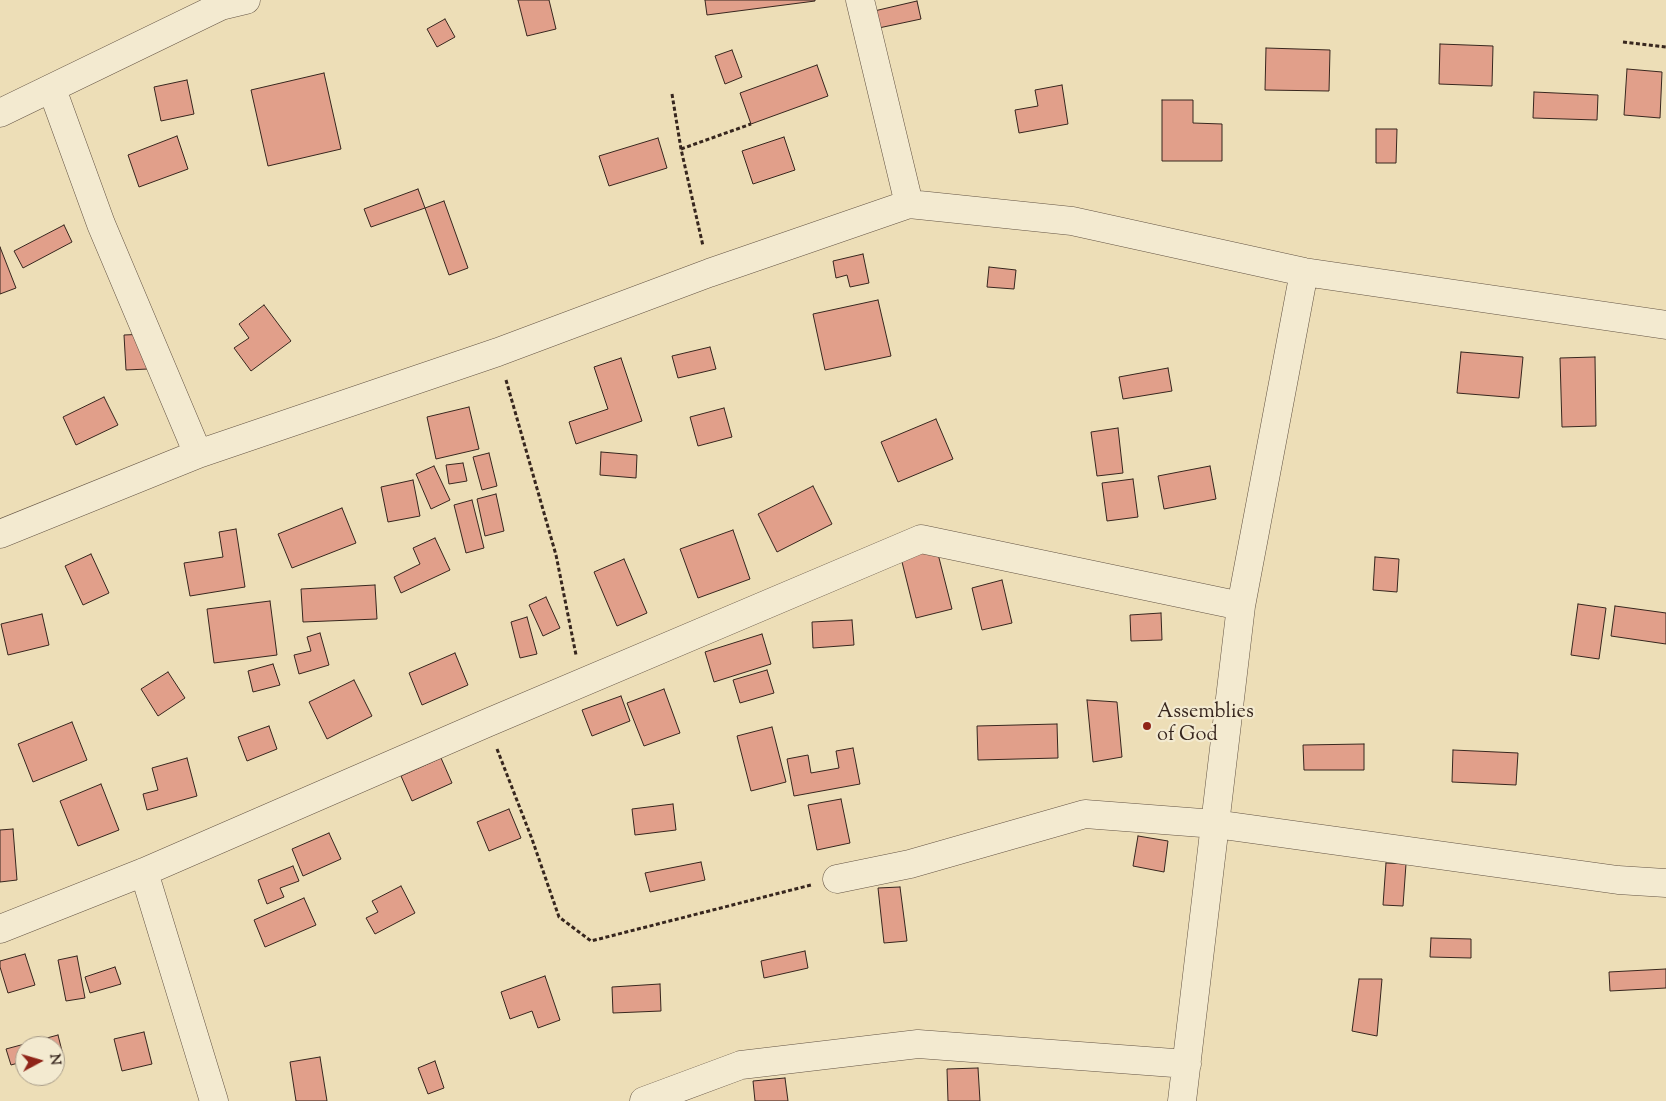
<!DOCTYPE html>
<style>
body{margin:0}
#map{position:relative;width:1666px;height:1101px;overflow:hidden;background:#eddeb7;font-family:"Sorts Mill Goudy",serif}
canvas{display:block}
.north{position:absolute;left:15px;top:1036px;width:50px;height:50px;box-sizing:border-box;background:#f3ead0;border:1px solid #a89c89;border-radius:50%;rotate:84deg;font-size:14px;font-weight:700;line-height:20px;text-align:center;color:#37261e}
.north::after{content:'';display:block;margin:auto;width:18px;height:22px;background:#8f2418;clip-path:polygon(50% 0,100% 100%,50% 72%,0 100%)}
</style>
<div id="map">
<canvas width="1666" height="1101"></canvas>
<div class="north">N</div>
</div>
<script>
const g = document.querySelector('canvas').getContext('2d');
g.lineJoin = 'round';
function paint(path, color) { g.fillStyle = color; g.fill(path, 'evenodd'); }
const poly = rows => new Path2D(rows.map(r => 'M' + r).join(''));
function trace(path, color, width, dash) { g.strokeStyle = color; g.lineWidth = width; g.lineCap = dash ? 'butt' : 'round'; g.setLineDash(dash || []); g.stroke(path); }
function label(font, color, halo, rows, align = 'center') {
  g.font = font + ' "Sorts Mill Goudy",serif'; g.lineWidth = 4.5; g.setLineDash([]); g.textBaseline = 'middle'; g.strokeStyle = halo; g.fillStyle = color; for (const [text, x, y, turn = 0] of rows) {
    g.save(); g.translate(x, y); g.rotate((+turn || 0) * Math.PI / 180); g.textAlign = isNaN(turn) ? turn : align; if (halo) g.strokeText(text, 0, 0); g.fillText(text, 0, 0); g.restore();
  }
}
const building = poly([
 [518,0,549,0,556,29,527,36,518,0],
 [705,0,815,0,815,1,707,15,705,0],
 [917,1,921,19,874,29,870,12,917,1],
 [445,19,455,37,437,47,427,29,445,19],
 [1440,44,1493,46,1492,86,1439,84,1440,44],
 [1266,48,1330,50,1329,91,1265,90,1266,48],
 [732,50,742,77,725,84,715,56,732,50],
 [817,65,828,96,751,124,740,93,817,65],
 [1627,69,1662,72,1660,118,1624,115,1627,69],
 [324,73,341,149,268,166,251,90,324,73],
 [187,80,194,114,161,121,154,87,187,80],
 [1062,85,1068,124,1019,133,1015,110,1038,106,1035,90,1062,85],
 [1534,92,1598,95,1597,120,1533,118,1534,92],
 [1162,100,1193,100,1193,123,1222,124,1222,161,1162,161,1162,100],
 [1376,129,1397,129,1396,163,1376,163,1376,129],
 [177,136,188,169,139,187,128,155,177,136],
 [784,137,795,170,753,184,742,151,784,137],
 [658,138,667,168,609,186,599,156,658,138],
 [418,189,425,208,371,227,364,209,418,189],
 [444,201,468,268,449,275,425,208,444,201],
 [64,225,72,242,23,268,14,251,64,225],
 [0,247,16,288,0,294,0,247],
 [863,254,869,283,850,287,847,275,836,278,833,261,863,254],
 [989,267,1016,270,1014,289,987,287,989,267],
 [878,300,891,356,825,370,813,314,878,300],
 [264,305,291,341,251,371,234,348,249,338,239,324,264,305],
 [147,334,148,369,126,370,124,335,147,334],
 [710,347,716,369,678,378,672,356,710,347],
 [1461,352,1523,357,1519,398,1457,393,1461,352],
 [1595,357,1596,426,1562,427,1560,358,1595,357],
 [621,358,642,421,576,444,569,422,608,409,594,367,621,358],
 [1168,368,1172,391,1123,399,1119,377,1168,368],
 [104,397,118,425,76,445,63,417,104,397],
 [469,407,479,449,436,459,427,417,469,407],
 [724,408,732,437,698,446,690,417,724,408],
 [936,419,953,459,898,482,881,442,936,419],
 [1118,428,1123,473,1097,476,1091,432,1118,428],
 [601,452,637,455,636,478,600,475,601,452],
 [489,453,497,486,482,490,473,457,489,453],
 [463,463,467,481,449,484,446,465,463,463],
 [434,466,450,500,431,509,416,474,434,466],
 [1210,466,1216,499,1164,509,1158,476,1210,466],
 [1133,479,1138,517,1107,521,1102,483,1133,479],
 [413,480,420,516,388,522,381,487,413,480],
 [813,486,832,524,777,552,758,514,813,486],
 [496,494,504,531,485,536,477,499,496,494],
 [472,500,484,548,466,553,454,505,472,500],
 [342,508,356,543,292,568,278,534,342,508],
 [236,529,245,587,190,596,184,563,223,557,219,532,236,529],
 [733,530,750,579,698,598,680,549,733,530],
 [435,538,450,570,401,593,394,577,420,564,413,548,435,538],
 [937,550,952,609,916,618,901,558,937,550],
 [91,554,109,593,83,605,65,566,91,554],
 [1375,557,1399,559,1397,592,1373,590,1375,557],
 [624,559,647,613,617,626,594,572,624,559],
 [1002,580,1012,623,982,630,972,588,1002,580],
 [375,585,377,619,303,622,301,589,375,585],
 [546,597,560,628,543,636,529,605,546,597],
 [270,601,277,655,214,663,207,609,270,601],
 [1578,604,1606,608,1599,659,1571,655,1578,604],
 [1615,606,1666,613,1666,644,1611,636,1615,606],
 [1161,613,1162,640,1131,641,1130,615,1161,613],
 [42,614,49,645,8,655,1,624,42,614],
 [527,617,537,654,520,658,511,622,527,617],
 [852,620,854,645,813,648,812,622,852,620],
 [320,633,329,665,299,674,294,655,311,651,307,637,320,633],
 [762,634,771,664,714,682,705,652,762,634],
 [455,653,468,685,422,705,409,673,455,653],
 [273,664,280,685,253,692,248,671,273,664],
 [767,670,774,693,740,703,733,680,767,670],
 [168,672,185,698,158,716,141,689,168,672],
 [354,680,372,716,327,739,309,702,354,680],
 [664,689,680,733,644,746,627,703,664,689],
 [621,696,630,721,592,736,582,710,621,696],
 [1087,700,1117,702,1122,757,1093,762,1087,700],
 [72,722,87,760,33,782,18,744,72,722],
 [1057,724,1058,758,978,760,977,726,1057,724],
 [269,726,277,749,247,761,238,737,269,726],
 [772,727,786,782,751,791,737,736,772,727],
 [1364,744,1364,770,1304,770,1303,745,1364,744],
 [853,748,860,784,794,796,787,759,808,755,811,773,839,768,836,751,853,748],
 [1453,750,1518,753,1516,785,1452,782,1453,750],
 [187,758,197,796,147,810,143,794,158,790,152,768,187,758],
 [441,758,452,783,412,801,401,776,441,758],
 [101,784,119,830,78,846,60,801,101,784],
 [841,799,850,843,817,850,808,805,841,799],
 [673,804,676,830,635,835,632,809,673,804],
 [509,809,521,838,489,851,477,822,509,809],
 [13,829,17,880,0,882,0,830,13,829],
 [329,833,341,859,303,876,292,849,329,833],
 [1138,836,1168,841,1164,872,1133,866,1138,836],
 [701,862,705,880,650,892,645,873,701,862],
 [1386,863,1406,864,1403,906,1383,905,1386,863],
 [293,866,299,881,280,888,284,897,267,904,258,880,293,866],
 [401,886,415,913,375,934,366,918,378,912,372,901,401,886],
 [900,887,907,941,884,943,878,888,900,887],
 [304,898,316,925,265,947,254,920,304,898],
 [1431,938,1471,939,1471,958,1430,957,1431,938],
 [805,951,808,968,764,978,761,961,805,951],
 [25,954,35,985,8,993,0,967,0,961,25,954],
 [77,956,85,998,66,1001,58,960,77,956],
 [115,967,121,984,90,993,85,977,115,967],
 [1666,969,1666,988,1610,991,1609,972,1666,969],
 [545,976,560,1020,538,1028,532,1011,510,1019,501,992,545,976],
 [1359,979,1382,979,1377,1036,1352,1031,1359,979],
 [660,984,661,1011,613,1013,612,987,660,984],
 [144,1032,152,1064,122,1071,114,1039,144,1032],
 [58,1035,62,1051,55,1053,55,1046,25,1046,25,1061,11,1065,6,1049,58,1035],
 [320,1057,327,1101,296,1101,290,1062,320,1057],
 [435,1061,444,1088,428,1094,418,1068,435,1061],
 [978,1068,980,1101,948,1101,947,1069,978,1068],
 [785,1078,788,1101,755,1101,753,1081,785,1078]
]);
paint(building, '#e19f8a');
trace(building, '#37261e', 1);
const minor = poly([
 [860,0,909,204],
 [52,89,101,224,198,454],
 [0,113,221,6,246,0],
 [0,534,198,454,498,352,709,273,909,204,1072,221,1304,272,1666,325],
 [144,872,214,1101],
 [837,879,910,864,1085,814,1215,824,1618,880,1666,883],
 [0,929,144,872,487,723,921,539,1241,606],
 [644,1101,741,1065,918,1044,1187,1064],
 [1182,1101,1241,606,1304,272]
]);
trace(minor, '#645444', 29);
trace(poly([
 [1623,42,1666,47],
 [672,94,681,149,703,246],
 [681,149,751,124],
 [506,380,556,555,576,655],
 [497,749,532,839,559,917,591,941,811,885]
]), '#37261e', 3, [4, 2.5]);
trace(minor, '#f3ead0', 28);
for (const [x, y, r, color] of [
 [1147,726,5,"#8f2418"]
]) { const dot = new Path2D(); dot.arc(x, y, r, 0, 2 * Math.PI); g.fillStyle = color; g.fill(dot); trace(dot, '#f3ead0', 2); }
label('20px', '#37261e', '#f3ead0', [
 ["Assemblies",1157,714],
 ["of God",1157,737]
], 'left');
</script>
